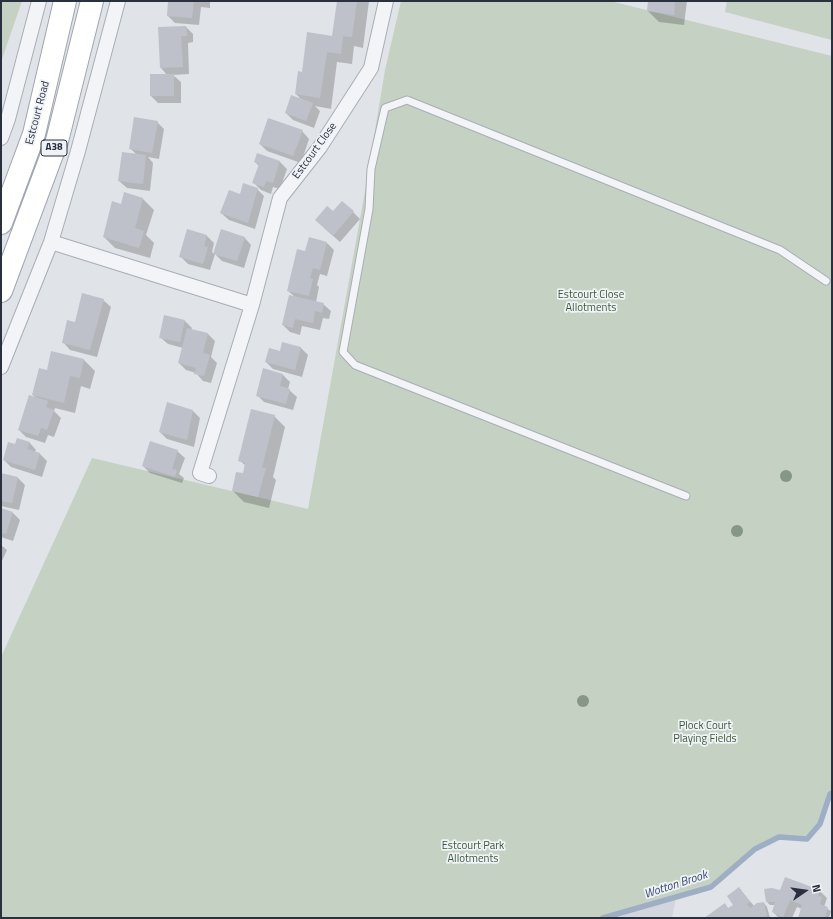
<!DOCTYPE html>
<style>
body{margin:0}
#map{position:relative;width:833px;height:919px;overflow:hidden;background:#e0e3e8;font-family:"Titillium Web",sans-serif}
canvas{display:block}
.frame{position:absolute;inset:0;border:2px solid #2a303e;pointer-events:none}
.north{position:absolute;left:785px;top:871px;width:40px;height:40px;-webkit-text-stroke:3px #eff2f6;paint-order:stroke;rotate:77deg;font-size:11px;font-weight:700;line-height:16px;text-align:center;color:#2a303e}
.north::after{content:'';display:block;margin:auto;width:14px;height:18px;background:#2a303e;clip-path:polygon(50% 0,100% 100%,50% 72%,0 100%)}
</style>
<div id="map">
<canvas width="833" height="919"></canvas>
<div class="frame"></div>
<div class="north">N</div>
</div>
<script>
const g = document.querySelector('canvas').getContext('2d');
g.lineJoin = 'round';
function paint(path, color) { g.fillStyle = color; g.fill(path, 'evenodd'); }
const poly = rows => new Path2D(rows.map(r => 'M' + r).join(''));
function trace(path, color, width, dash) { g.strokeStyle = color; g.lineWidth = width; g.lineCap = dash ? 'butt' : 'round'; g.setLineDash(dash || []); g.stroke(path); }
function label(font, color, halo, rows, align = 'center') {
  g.font = font + ' "Titillium Web",sans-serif'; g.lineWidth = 3.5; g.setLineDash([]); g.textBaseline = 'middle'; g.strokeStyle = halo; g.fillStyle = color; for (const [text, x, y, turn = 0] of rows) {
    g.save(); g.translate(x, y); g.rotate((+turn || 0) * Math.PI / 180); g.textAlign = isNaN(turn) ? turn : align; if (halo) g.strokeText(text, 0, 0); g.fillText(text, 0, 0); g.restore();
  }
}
paint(poly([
 [676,898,672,918,604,918]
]), '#d2d5dd');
paint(poly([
 [1,1,22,1,1,62],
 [401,1,610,1,832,56,832,793,830,794,820,824,807,839,779,837,755,849,711,887,602,918,1,918,1,657,92,458,308,509,365,191,385,70],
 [727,1,832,1,832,40,725,12]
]), '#c5d1c2');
paint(poly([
 [169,1,210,1,210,8,201,7,199,25,175,23,168,16],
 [338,1,369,1,363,48,354,46,352,64,337,62,331,109,315,106,320,111,314,128,293,120,286,113,301,99,296,94,303,73,333,37],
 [649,1,687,1,684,25,659,22,648,11],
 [186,27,193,34,193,42,188,43,189,74,173,75,181,82,181,103,158,103,151,96,167,75,161,68],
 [157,122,164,129,159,159,148,157,153,163,150,191,127,188,119,181,136,154,130,148],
 [302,131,309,139,301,163,267,151,260,144],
 [258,154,280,162,287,169,280,189,273,187,271,194,261,190,254,183,259,166,255,162],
 [257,189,264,196,255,229,229,220,221,213,240,195],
 [143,199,154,210,146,235,154,243,150,258,115,248,104,237,121,205],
 [353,212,360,219,340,242,324,228,333,213],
 [188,231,207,236,214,243,212,252,214,254,244,237,251,245,244,268,222,261,215,254,210,270,188,264,181,257],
 [327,243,334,250,327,276,320,274,317,285,319,287,316,302,323,304,331,311,329,319,323,318,320,330,302,326,300,335,290,332,283,325,295,297,288,291,306,252],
 [103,300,111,307,97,357,70,350,63,342,75,324],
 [185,321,192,328,191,330,208,334,215,341,211,357,217,363,211,383,203,381,196,373,186,370,179,363,183,348,168,344,160,337],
 [300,347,308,355,302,377,273,369,266,362],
 [84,360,95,371,90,389,81,386,75,413,55,408,54,411,61,418,54,437,48,435,45,443,26,437,19,430,37,399,33,395,47,371],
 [264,369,283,375,290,382,288,389,297,397,293,410,264,402,257,395],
 [193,411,200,418,194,447,167,439,160,432],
 [274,416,285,427,273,477,276,480,269,508,244,502,233,491,244,475,246,466,239,460],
 [29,442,36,450,35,452,40,454,47,461,42,477,11,467,4,460,16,445],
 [177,451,185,458,179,474,184,478,182,483,150,473,143,466],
 [1,474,18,478,25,485,19,510,1,506],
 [1,509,13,513,20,520,13,541,1,537],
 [1,545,7,550,1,563],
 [739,888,754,906,764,903,767,907,770,918,706,918,725,905,729,909,734,905],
 [781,891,820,891,827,898,824,907,831,911,829,918,799,918,802,909,797,907,792,918,779,918,773,912,775,905,770,905,767,902]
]), '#0003');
trace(poly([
 [603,918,711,887,755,849,779,837,807,839,820,824,830,794,832,793]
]), '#9eaec5', 5.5);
paint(poly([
 [168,1,194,1,192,18,167,16],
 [337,1,357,1,352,37,343,36,341,54,327,52,320,98,295,94,298,71,302,72,307,32,332,36],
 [648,1,675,1,674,15,647,11],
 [186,26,187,36,181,36,183,67,160,68,158,27],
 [150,74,174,74,174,96,150,96],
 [291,95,313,103,306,121,285,113],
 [134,117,158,121,152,153,129,149],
 [268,118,303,130,293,156,259,144],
 [122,152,146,155,143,184,118,181],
 [257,153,280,161,273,183,266,181,264,187,252,183,259,164,254,162],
 [243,183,258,188,248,223,220,213,229,190,240,194],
 [124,192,143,198,135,228,144,231,139,248,103,237,112,201,121,204],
 [342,201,354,211,333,236,315,220,327,206,333,211],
 [187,229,207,235,204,246,208,247,203,264,179,257],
 [221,229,245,237,237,261,213,254],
 [309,237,327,242,320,270,313,268,310,278,313,279,309,296,287,291,297,249,305,251],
 [82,293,104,299,90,350,62,343,67,320,75,322],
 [289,295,324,303,322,313,315,311,313,323,295,319,293,328,282,325],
 [164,315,185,320,180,342,159,338],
 [187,328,208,333,203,353,210,355,204,376,194,374,196,368,178,363],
 [282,342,301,347,295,370,265,362,269,348,280,351],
 [51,351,84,359,80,378,70,376,64,403,32,395,39,368,47,370],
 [263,368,283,374,280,386,290,389,286,404,256,396],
 [29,395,48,401,46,407,54,410,47,430,41,428,38,436,18,430],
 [167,402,193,410,187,440,159,432],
 [251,409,275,415,262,468,266,468,258,497,232,491,236,472,243,473,245,463,238,461],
 [17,438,30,442,27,449,40,453,35,470,3,460,8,442,15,444],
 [150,441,178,450,172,469,177,470,175,477,142,466],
 [1,473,18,477,12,503,1,501],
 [1,508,13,512,6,534,1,533],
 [785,877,820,890,818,896,822,897,820,904,828,907,825,918,798,918,802,905,790,900,783,917,772,912,775,902,766,902,764,889,772,888,780,890],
 [739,887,750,902,747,904,750,908,757,903,764,902,767,916,760,918,704,918,725,903,728,908,733,905,727,896]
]), '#bec1ca');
const lane = poly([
 [686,496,355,365,343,352,369,209,371,169,385,108,407,100,780,250,826,281]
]);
const street = poly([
 [1,138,8,119,39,1],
 [51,242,252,305],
 [1,367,51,242,78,151,118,1],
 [209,476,200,473,252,305,280,198,320,147,371,68,386,1]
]);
const primary = poly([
 [1,223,34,134,65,1],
 [1,291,57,141,92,1]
]);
trace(lane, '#a9adb5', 9);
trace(street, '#a9adb5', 16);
trace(primary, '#a0a6b3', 24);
trace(lane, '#f2f4f7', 7);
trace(street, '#f2f4f7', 14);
trace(primary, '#fff', 22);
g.fillStyle = '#869787';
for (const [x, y] of [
 [786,476],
 [737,531],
 [583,701]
]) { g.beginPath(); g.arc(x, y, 6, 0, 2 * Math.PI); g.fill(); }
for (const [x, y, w] of [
 [54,148,26]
]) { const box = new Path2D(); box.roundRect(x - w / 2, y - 8, w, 16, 3); g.fillStyle = '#eff2f6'; g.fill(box); trace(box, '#2a303e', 1); }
label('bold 10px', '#2a303e', null, [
 ["A38",54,148]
]);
label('11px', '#2a303e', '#eff2f6', [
 ["Estcourt Road",38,113,-75],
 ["Estcourt Close",315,151,-54]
]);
label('11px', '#3c5938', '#eff2f6', [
 ["Estcourt Close",591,295],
 ["Allotments",591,308],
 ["Plock Court",705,726],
 ["Playing Fields",705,739],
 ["Estcourt Park",473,846],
 ["Allotments",473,859]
]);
label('italic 12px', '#374c6f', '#eff2f6', [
 ["Wotton Brook",676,885,-18]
]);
</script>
